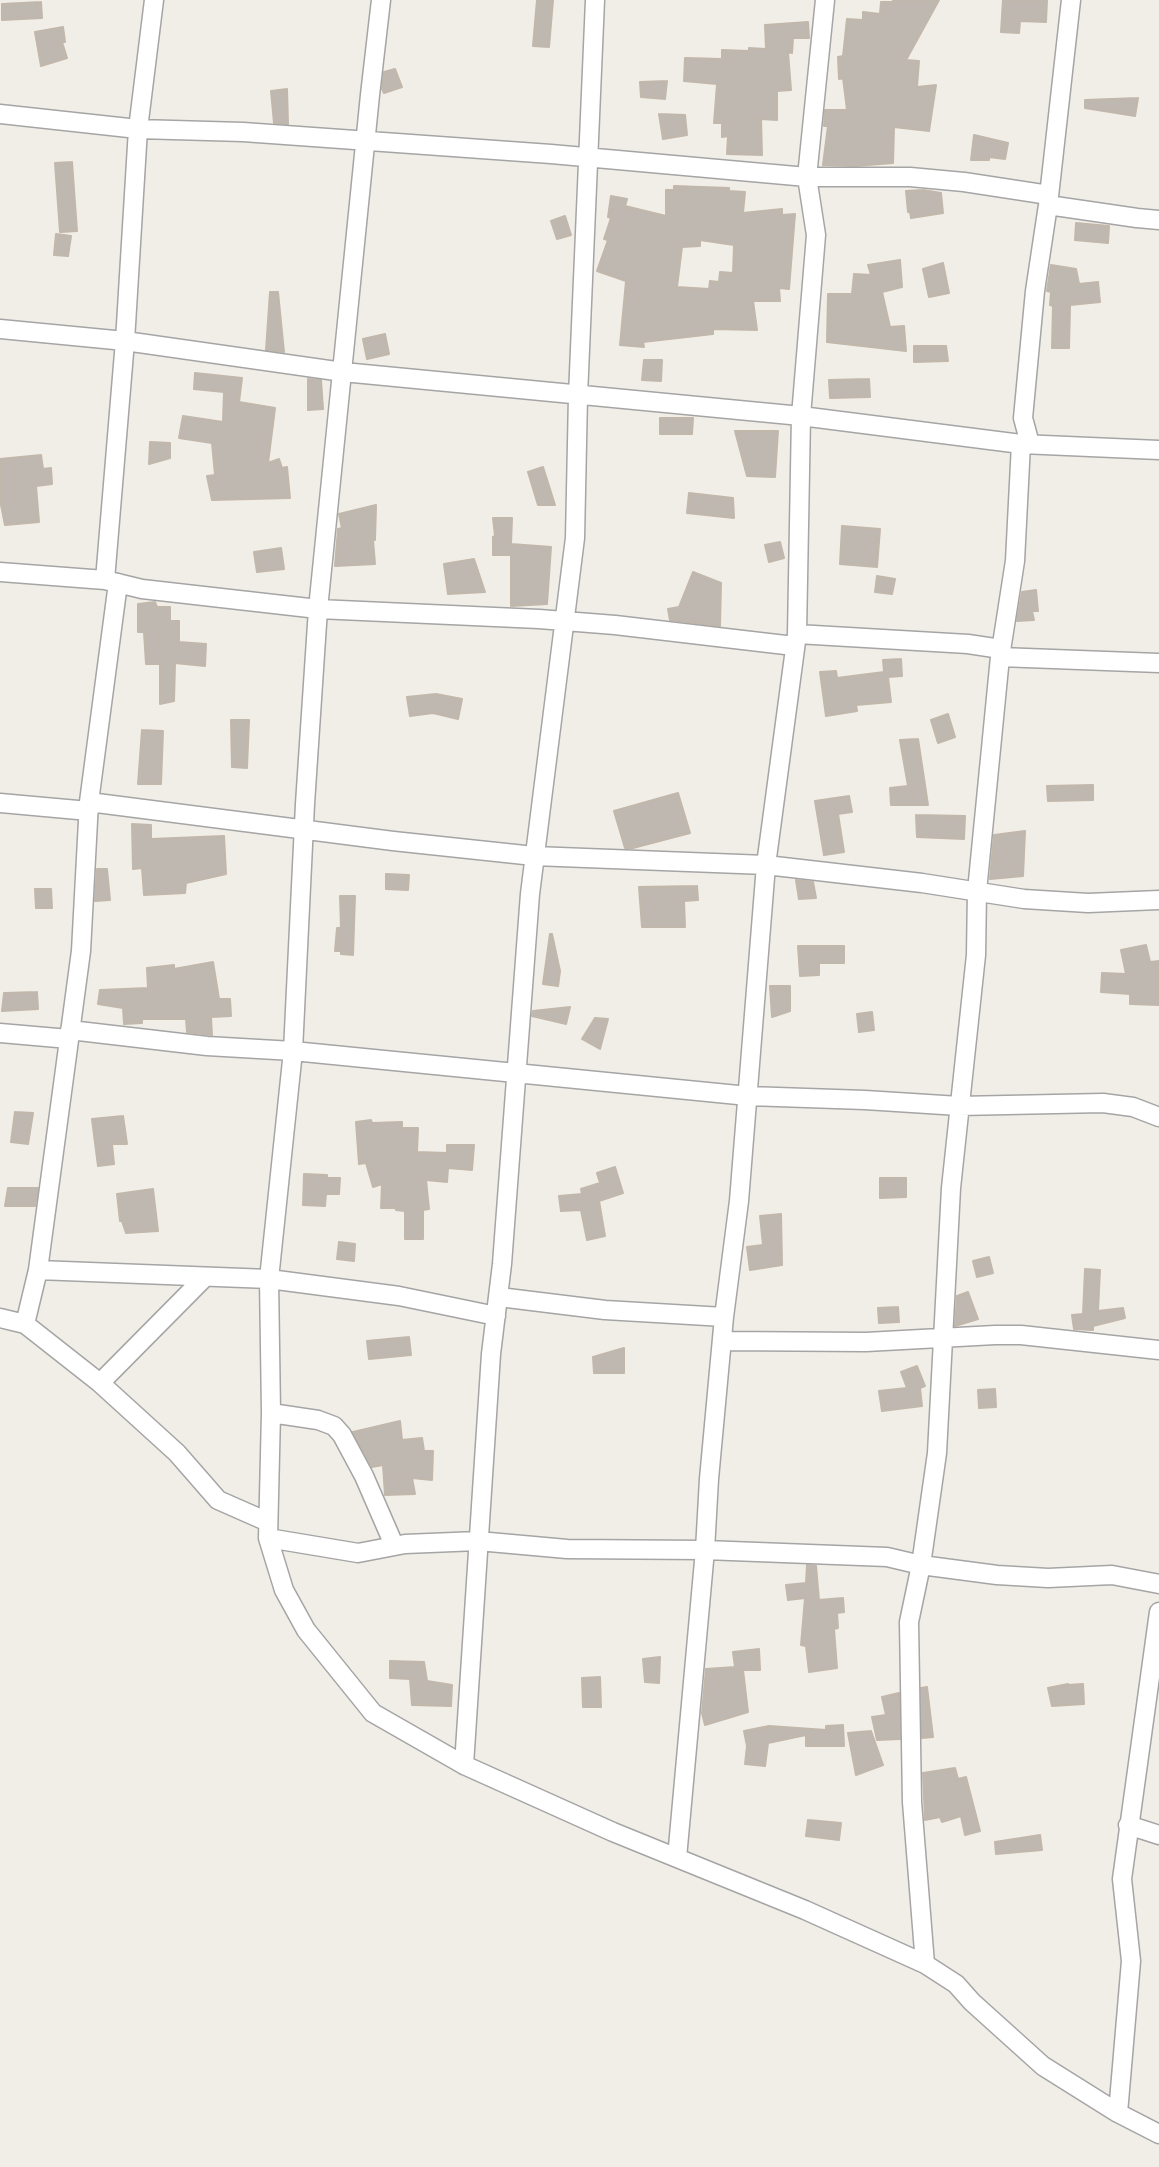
<!DOCTYPE html>
<style>
body{margin:0}
canvas{display:block;background:#f1eee8}
</style>
<canvas width="1159" height="2167"></canvas>
<script>
const g = document.querySelector('canvas').getContext('2d');
g.lineJoin = 'round';
function paint(path, color) { g.fillStyle = color; g.fill(path, 'evenodd'); }
const poly = rows => new Path2D(rows.map(r => 'M' + r).join(''));
function trace(path, color, width, dash) { g.strokeStyle = color; g.lineWidth = width; g.lineCap = dash ? 'butt' : 'round'; g.setLineDash(dash || []); g.stroke(path); }
const building = poly([
 [537,0,553,0,549,47,533,46,537,0],
 [893,0,939,0,906,60,919,61,917,87,936,85,929,131,894,127,893,163,855,166,823,165,828,126,824,126,825,110,847,110,843,78,839,79,838,57,843,56,847,19,863,20,863,12,880,14,881,2,893,2,893,0],
 [1003,0,1047,0,1046,22,1020,21,1019,33,1001,32,1003,0],
 [41,2,42,18,2,20,2,4,41,2],
 [808,22,809,38,793,38,792,53,788,52,791,90,777,91,777,120,761,119,762,155,727,154,728,136,722,137,722,123,714,123,717,84,684,81,685,58,722,59,722,50,749,51,749,48,766,49,765,25,808,22],
 [63,27,65,42,62,42,67,58,41,66,35,32,63,27],
 [395,69,402,87,384,93,382,89,384,72,395,69],
 [667,81,665,99,641,97,640,82,667,81],
 [287,89,288,124,274,123,271,91,287,89],
 [1138,98,1135,116,1085,108,1085,100,1138,98],
 [659,114,685,115,687,135,663,139,659,114],
 [974,135,1008,143,1005,159,989,157,989,160,971,160,974,135],
 [72,162,77,231,60,232,55,163,72,162],
 [674,186,729,188,729,191,745,192,743,213,782,209,782,215,795,214,789,289,779,288,780,301,753,301,757,330,713,329,713,334,643,342,644,347,620,345,626,281,597,271,608,240,604,239,611,218,608,217,611,196,627,199,625,206,666,216,666,190,674,190,674,186],
 [700,240,734,245,733,273,720,272,719,282,710,281,709,289,677,287,682,247,700,246,700,240],
 [923,190,941,193,943,213,911,218,910,212,908,212,906,191,923,190],
 [565,216,571,235,557,239,551,221,565,216],
 [1076,223,1109,226,1108,243,1075,240,1076,223],
 [56,234,71,236,68,256,54,255,56,234],
 [900,260,902,287,882,292,890,327,904,326,906,351,827,342,828,294,852,294,854,274,871,275,868,265,900,260],
 [943,263,949,293,929,297,923,269,943,263],
 [1051,265,1076,269,1079,284,1098,282,1100,302,1070,305,1069,348,1052,348,1053,306,1050,305,1051,292,1047,291,1051,265],
 [270,292,278,292,284,352,266,350,270,292],
 [385,334,389,354,367,359,363,339,385,334],
 [914,346,946,346,948,361,914,362,914,346],
 [644,360,662,360,661,381,642,380,644,360],
 [195,373,242,378,239,402,275,408,268,463,279,459,282,468,287,467,290,498,212,500,207,476,215,475,212,443,179,438,183,416,223,422,224,392,194,389,195,373],
 [308,379,321,380,323,409,308,410,308,379],
 [869,379,870,397,830,398,829,380,869,379],
 [660,418,693,418,692,434,660,434,660,418],
 [735,431,778,431,775,477,747,476,735,431],
 [150,442,170,443,170,458,149,464,150,442],
 [41,455,43,469,51,468,52,484,36,486,39,522,5,525,0,500,0,459,41,455],
 [543,467,555,505,538,505,528,472,543,467],
 [689,493,733,498,734,518,687,513,689,493],
 [376,505,375,540,373,540,375,564,335,566,338,529,342,528,339,514,376,505],
 [493,518,512,518,511,544,551,547,547,604,511,606,511,555,493,555,493,537,495,536,493,518],
 [842,526,880,529,877,567,840,564,842,526],
 [780,542,784,558,769,562,765,545,780,542],
 [281,548,284,569,257,572,254,552,281,548],
 [474,559,485,592,448,594,444,564,474,559],
 [693,572,721,583,720,626,670,620,668,609,679,607,693,572],
 [877,576,895,579,892,594,875,592,877,576],
 [1036,590,1038,611,1032,611,1034,620,1017,621,1022,592,1036,590],
 [155,602,157,607,170,607,170,621,179,621,179,642,206,644,205,666,175,663,174,701,160,704,160,664,146,664,144,632,138,632,138,604,155,602],
 [901,659,902,676,888,677,891,702,856,705,857,711,826,716,820,672,836,671,837,678,884,672,883,660,901,659],
 [436,694,462,699,458,719,433,713,410,716,407,697,436,694],
 [948,714,955,737,938,743,931,720,948,714],
 [231,720,249,720,247,768,232,767,231,720],
 [142,730,163,731,161,784,138,784,142,730],
 [918,739,928,805,891,805,890,788,908,786,900,740,918,739],
 [1093,785,1093,800,1048,801,1047,786,1093,785],
 [678,793,690,833,633,848,625,848,614,811,678,793],
 [849,796,852,812,838,814,844,852,824,855,815,801,849,796],
 [916,815,965,816,964,839,917,837,916,815],
 [132,824,151,825,151,839,224,836,226,874,186,883,185,893,144,895,142,868,133,869,132,824],
 [1025,831,1023,876,990,879,994,835,1025,831],
 [97,869,107,869,110,900,95,901,97,869],
 [386,874,409,875,408,890,386,889,386,874],
 [796,880,813,882,816,898,799,899,796,880],
 [697,886,698,900,684,901,685,927,642,927,639,887,697,886],
 [35,889,51,889,52,908,36,908,35,889],
 [340,896,355,896,353,955,341,954,341,951,335,951,337,928,341,928,340,896],
 [550,934,552,934,560,971,558,986,543,984,550,934],
 [1146,945,1150,962,1159,961,1159,1005,1130,1004,1130,994,1101,992,1102,973,1126,974,1121,950,1146,945],
 [798,946,844,946,844,963,819,963,819,975,800,976,798,946],
 [213,962,219,999,230,999,231,1016,211,1017,212,1035,187,1032,186,1019,142,1019,142,1023,124,1024,123,1008,98,1004,100,990,148,988,147,968,174,965,174,969,213,962],
 [770,986,790,986,790,1011,772,1017,770,986],
 [37,992,38,1009,2,1011,4,993,37,992],
 [570,1007,566,1024,532,1016,533,1011,570,1007],
 [872,1012,874,1030,859,1032,857,1014,872,1012],
 [595,1018,608,1019,600,1049,582,1039,595,1018],
 [15,1112,33,1113,28,1144,11,1142,15,1112],
 [123,1116,127,1144,112,1144,114,1164,98,1166,92,1119,123,1116],
 [371,1120,372,1123,402,1122,402,1128,418,1128,417,1152,447,1153,447,1145,474,1145,472,1170,448,1168,447,1182,426,1180,429,1209,423,1210,423,1239,405,1239,405,1211,396,1210,396,1208,381,1208,382,1184,373,1187,366,1163,359,1164,356,1122,371,1120],
 [615,1167,623,1193,599,1201,605,1236,587,1240,581,1210,561,1211,559,1196,582,1194,581,1189,600,1183,597,1173,615,1167],
 [304,1174,327,1175,327,1178,340,1178,339,1194,326,1194,325,1206,303,1205,304,1174],
 [880,1178,906,1178,906,1197,880,1198,880,1178],
 [8,1188,38,1188,35,1206,5,1206,8,1188],
 [153,1189,158,1231,126,1233,122,1221,120,1221,117,1194,153,1189],
 [781,1214,782,1265,750,1270,747,1247,763,1245,760,1216,781,1214],
 [339,1242,355,1244,354,1261,337,1259,339,1242],
 [989,1257,993,1273,977,1277,973,1261,989,1257],
 [1085,1269,1100,1270,1098,1311,1123,1308,1125,1318,1093,1326,1093,1330,1074,1329,1072,1315,1083,1314,1085,1269],
 [968,1292,978,1319,955,1326,957,1296,968,1292],
 [898,1307,899,1322,879,1323,878,1308,898,1307],
 [409,1337,411,1355,369,1359,367,1341,409,1337],
 [624,1348,624,1373,594,1373,593,1357,624,1348],
 [917,1366,925,1386,920,1388,922,1406,882,1411,879,1391,907,1388,901,1372,917,1366],
 [995,1389,996,1407,979,1408,978,1390,995,1389],
 [400,1421,402,1440,422,1438,424,1451,433,1451,432,1480,412,1478,415,1494,385,1495,383,1465,372,1467,353,1432,400,1421],
 [807,1565,816,1566,819,1600,843,1598,844,1612,837,1613,838,1628,834,1629,837,1668,809,1672,806,1646,801,1645,805,1598,788,1600,786,1585,806,1583,807,1565],
 [759,1649,760,1670,743,1670,748,1712,705,1725,702,1713,706,1669,735,1667,733,1652,759,1649],
 [660,1657,659,1683,645,1682,643,1659,660,1657],
 [390,1661,424,1662,427,1681,452,1685,451,1706,412,1705,410,1679,390,1678,390,1661],
 [600,1677,601,1707,583,1707,582,1678,600,1677],
 [1068,1684,1068,1685,1083,1684,1084,1704,1052,1706,1048,1688,1068,1684],
 [927,1687,933,1737,922,1738,921,1688,927,1687],
 [899,1693,900,1739,877,1740,872,1717,886,1715,882,1697,899,1693],
 [843,1725,844,1746,806,1746,806,1735,768,1743,765,1766,745,1764,747,1746,744,1731,769,1726,826,1730,826,1726,843,1725],
 [871,1731,883,1765,856,1775,848,1733,871,1731],
 [955,1768,958,1779,966,1777,980,1831,965,1835,961,1816,942,1822,940,1817,925,1820,923,1773,955,1768],
 [808,1820,841,1823,839,1840,806,1836,808,1820],
 [1040,1835,1042,1850,996,1854,995,1842,1040,1835]
]);
paint(building, '#beb8b1');
trace(building, '#c2b7ab', 2);
const street = poly([
 [381,0,370,95,318,609,305,804,293,1051,269,1279,271,1413,268,1538,284,1590,306,1630,373,1713,464,1765,613,1832,805,1910,925,1964,956,1984,972,2002,1043,2066,1118,2113,1159,2134],
 [0,114,138,129,243,132,551,154,807,177,910,177,964,182,1049,195],
 [1048,205,1137,218,1159,220],
 [0,329,125,341,343,372,801,416,1021,444,1159,450],
 [1030,444,1023,418,1035,291,1048,205,1071,0],
 [0,572,105,580,142,589,318,609,539,619,615,625,794,646],
 [105,580,125,341,138,129,154,0],
 [797,634,968,644,1001,649],
 [1000,657,1159,663],
 [89,802,393,841,534,856,766,865,922,883,1024,899,1088,903,1159,900],
 [0,803,89,811],
 [70,1030,207,1046,293,1051,748,1096,865,1100,959,1106,1103,1103,1133,1107,1159,1117],
 [0,1033,69,1039],
 [38,1270,269,1279,399,1296,496,1316],
 [499,1297,605,1310,724,1317],
 [0,1318,25,1324,100,1383,177,1453,218,1500,268,1522],
 [25,1324,38,1270,81,951,89,802,118,583],
 [723,1341,866,1342,995,1335,1021,1335,1159,1350],
 [100,1383,205,1277],
 [271,1413,318,1420,334,1426,342,1435,364,1476,394,1545],
 [268,1538,358,1553,405,1544,478,1541,567,1549,705,1550,887,1557,921,1565,997,1575,1048,1578,1112,1575,1159,1584],
 [464,1765,491,1354,502,1264,530,894,575,538,578,396,595,0],
 [1128,1825,1159,1835],
 [677,1858,705,1550,709,1479,724,1317,739,1201,766,865,797,634,801,416,816,235,807,177,825,0],
 [925,1964,912,1802,909,1622,921,1565,937,1453,951,1188,976,955,977,891,1000,657,1015,561,1021,444],
 [1118,2113,1131,1961,1122,1879,1159,1612]
]);
trace(street, '#a5a5a5', 21);
trace(street, '#fff', 18);
</script>
